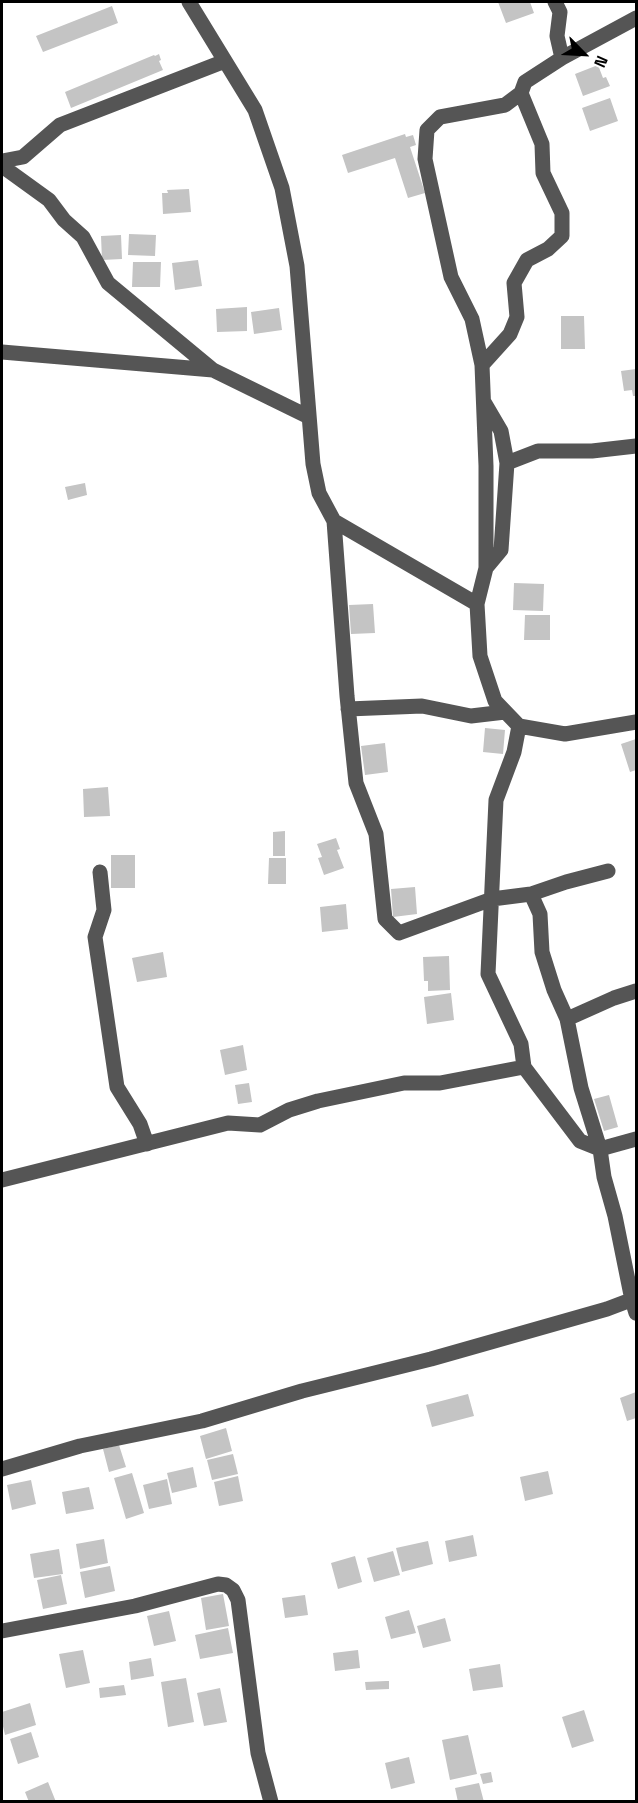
<!DOCTYPE html>
<style>
body{margin:0}
#map{position:relative;width:638px;height:1803px;overflow:hidden;background:#fff;font-family:"Space Grotesk",sans-serif}
canvas{display:block}
.frame{position:absolute;inset:0;border:3px solid #000;pointer-events:none}
.north{position:absolute;left:554px;top:24px;width:60px;height:60px;-webkit-text-stroke:4px #fff;paint-order:stroke;rotate:114deg;font-size:16px;font-weight:700;line-height:24px;text-align:center;color:#000}
.north::after{content:'';display:block;margin:auto;width:21px;height:27px;background:#000;clip-path:polygon(50% 0,100% 100%,50% 72%,0 100%)}
</style>
<div id="map">
<canvas width="638" height="1803"></canvas>
<div class="frame"></div>
<div class="north">N</div>
</div>
<script>
const g = document.querySelector('canvas').getContext('2d');
g.lineJoin = 'round';
function paint(path, color) { g.fillStyle = color; g.fill(path, 'evenodd'); }
const poly = rows => new Path2D(rows.map(r => 'M' + r).join(''));
function trace(path, color, width, dash) { g.strokeStyle = color; g.lineWidth = width; g.lineCap = dash ? 'butt' : 'round'; g.setLineDash(dash || []); g.stroke(path); }
paint(poly([
 [498,2,530,2,534,13,506,23],
 [112,6,118,23,43,52,36,36],
 [159,54,161,60,159,61,163,70,71,108,65,92,154,55,155,56],
 [598,65,603,78,606,77,610,86,583,96,575,74],
 [610,98,618,121,590,131,582,108],
 [405,134,406,137,413,135,416,145,410,147,425,193,408,198,395,158,348,173,342,155],
 [189,189,191,212,163,214,162,193,168,193,167,190],
 [129,234,156,235,155,256,128,255],
 [121,235,122,259,102,260,101,236],
 [198,260,202,286,175,290,172,263],
 [133,262,161,262,160,287,132,287],
 [247,307,247,331,217,332,216,309],
 [279,308,282,330,254,334,251,312],
 [561,316,584,316,585,349,561,349],
 [636,369,636,396,633,396,632,390,624,391,621,371],
 [85,483,87,495,68,500,65,487],
 [514,583,544,584,543,611,513,610],
 [373,604,375,633,351,634,349,605],
 [525,615,550,615,550,640,524,640],
 [485,728,505,730,503,754,483,752],
 [636,739,636,770,630,772,621,744],
 [385,743,388,772,365,775,361,746],
 [108,787,110,816,84,817,83,789],
 [285,831,285,856,273,856,273,832],
 [336,838,340,849,337,850,344,868,324,875,318,858,322,857,317,844],
 [111,855,135,855,135,888,111,888],
 [269,858,286,858,286,884,268,884],
 [415,887,417,914,393,917,391,889],
 [346,904,348,929,322,932,320,907],
 [163,952,167,977,137,982,132,958],
 [449,956,450,990,428,991,428,981,424,981,423,957],
 [451,993,454,1020,427,1024,424,997],
 [243,1045,247,1070,225,1075,220,1050],
 [249,1083,252,1102,238,1104,235,1085],
 [609,1095,618,1127,604,1131,594,1099],
 [636,1392,636,1418,627,1421,620,1398],
 [468,1394,474,1416,432,1427,426,1405],
 [226,1428,232,1451,206,1459,200,1436],
 [119,1445,126,1467,109,1472,103,1449],
 [233,1454,238,1474,212,1480,207,1460],
 [193,1467,197,1487,172,1493,167,1473],
 [548,1471,553,1494,525,1501,520,1477],
 [132,1473,144,1513,126,1519,114,1478],
 [238,1476,243,1501,219,1506,214,1482],
 [167,1479,172,1504,149,1509,143,1485],
 [31,1480,36,1504,12,1510,7,1485],
 [89,1487,94,1509,66,1514,62,1492],
 [473,1535,477,1556,449,1562,445,1541],
 [104,1539,108,1563,80,1569,76,1544],
 [428,1541,433,1564,402,1572,396,1548],
 [59,1549,63,1574,34,1578,30,1554],
 [393,1551,400,1575,374,1582,367,1558],
 [355,1556,362,1582,338,1589,331,1563],
 [110,1566,115,1591,85,1598,80,1572],
 [61,1575,67,1604,43,1609,37,1580],
 [223,1594,229,1626,206,1630,201,1598],
 [305,1595,308,1615,285,1618,282,1598],
 [409,1610,416,1633,391,1639,385,1617],
 [169,1611,176,1641,154,1646,147,1616],
 [445,1618,451,1641,423,1648,417,1626],
 [228,1628,233,1653,200,1659,195,1635],
 [83,1650,90,1683,66,1688,59,1654],
 [358,1650,360,1668,335,1671,333,1653],
 [151,1658,154,1676,131,1680,129,1662],
 [500,1664,503,1687,473,1691,469,1669],
 [186,1678,194,1722,168,1727,161,1682],
 [386,1681,389,1681,389,1689,366,1690,365,1682],
 [124,1685,126,1695,100,1698,99,1688],
 [220,1688,227,1722,204,1726,197,1693],
 [30,1703,36,1725,5,1735,2,1722,2,1712],
 [584,1710,594,1741,572,1748,562,1717],
 [31,1732,39,1757,18,1764,10,1739],
 [468,1735,477,1774,450,1780,442,1740],
 [409,1757,415,1783,391,1789,385,1763],
 [491,1772,493,1782,483,1784,480,1774],
 [48,1782,56,1802,29,1802,25,1792],
 [479,1783,484,1802,458,1802,455,1788]
]), '#c4c4c4');
trace(poly([
 [189,2,255,110,282,188,297,266,313,464,319,493,334,521,347,696,356,783,376,834,385,919,399,933,492,899,531,894,566,882,608,871],
 [555,2,560,12,557,36,562,58],
 [636,18,562,58,525,82,521,93,505,105,440,117,427,130,425,159,451,277,472,319,482,365,486,466,486,568,477,604,480,656,495,701,519,726,514,752,496,800,488,974,521,1044,524,1067,580,1141,600,1149,636,1139],
 [2,161,23,157,60,125,225,61],
 [2,166,49,200,64,220,83,237,108,283,213,370],
 [2,352,213,370,309,417],
 [482,365,510,334,517,317,514,283,527,260,548,249,562,236,562,213,543,173,542,144,521,93],
 [484,402,501,431,507,463,501,550,486,568],
 [507,463,538,451,592,451,636,446],
 [334,521,477,604],
 [348,709,422,706,471,716,505,712],
 [519,726,565,734,636,722],
 [100,872,104,910,95,937,117,1087,140,1124,147,1144],
 [531,894,540,914,542,952,554,990,567,1019,581,1088,600,1149,604,1177,615,1216,632,1300,636,1313],
 [567,1019,614,998,636,991],
 [2,1180,228,1123,260,1125,289,1110,318,1101,404,1083,440,1083,524,1067],
 [2,1469,80,1446,202,1421,302,1391,431,1359,607,1309,636,1298],
 [2,1631,135,1606,218,1584,226,1585,233,1590,238,1600,258,1753,271,1802]
]), '#555', 15);
</script>
